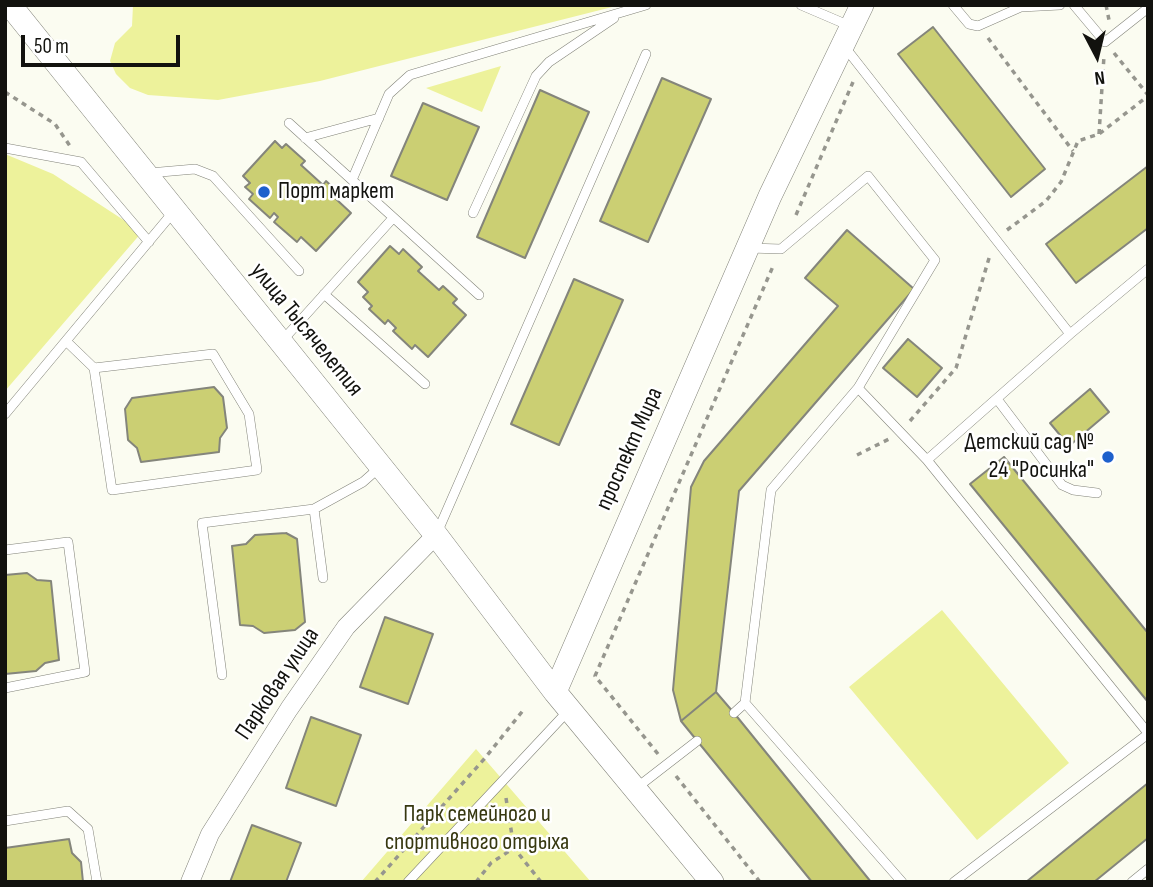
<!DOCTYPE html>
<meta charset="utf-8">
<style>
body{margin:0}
#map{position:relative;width:1153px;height:887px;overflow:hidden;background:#fbfcf1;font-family:"Sofia Sans Condensed",sans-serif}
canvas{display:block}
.frame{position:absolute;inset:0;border:7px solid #12120e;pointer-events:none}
.north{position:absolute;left:1062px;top:21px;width:70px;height:70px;-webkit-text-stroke:5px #fff;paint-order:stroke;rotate:173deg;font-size:19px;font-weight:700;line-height:28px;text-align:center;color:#12120e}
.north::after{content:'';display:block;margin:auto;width:24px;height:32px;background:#12120e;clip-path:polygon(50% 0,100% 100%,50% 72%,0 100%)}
.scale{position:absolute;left:21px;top:35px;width:159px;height:32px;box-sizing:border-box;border:4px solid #12120e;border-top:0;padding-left:9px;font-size:21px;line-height:24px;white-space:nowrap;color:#12120e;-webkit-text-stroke:5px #fff;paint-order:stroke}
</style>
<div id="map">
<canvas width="1153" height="887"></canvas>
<div class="frame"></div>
<div class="north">N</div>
<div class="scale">50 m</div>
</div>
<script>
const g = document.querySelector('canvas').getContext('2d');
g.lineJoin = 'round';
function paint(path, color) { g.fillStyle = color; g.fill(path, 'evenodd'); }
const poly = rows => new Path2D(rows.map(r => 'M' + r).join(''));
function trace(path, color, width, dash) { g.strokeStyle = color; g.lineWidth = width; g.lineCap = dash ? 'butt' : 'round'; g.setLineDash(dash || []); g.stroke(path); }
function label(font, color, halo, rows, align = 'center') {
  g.font = font + ' "Sofia Sans Condensed",sans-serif'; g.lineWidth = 5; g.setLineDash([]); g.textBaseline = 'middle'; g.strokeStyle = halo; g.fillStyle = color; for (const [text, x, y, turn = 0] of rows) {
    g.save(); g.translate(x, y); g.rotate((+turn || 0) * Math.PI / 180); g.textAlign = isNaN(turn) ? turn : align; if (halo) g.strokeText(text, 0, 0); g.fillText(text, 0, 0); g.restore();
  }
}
paint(poly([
 [133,5,620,5,320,81,218,100,148,95,130,88,116,74,110,61,115,43,132,26],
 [501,66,482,112,426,88],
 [5,154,53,174,142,232,5,391],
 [942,610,1069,763,977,840,849,687],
 [476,749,591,882,361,882]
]), '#edf29b');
const building = poly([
 [933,27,1045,169,1011,197,898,54,933,27],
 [662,78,711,99,648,242,600,221,662,78],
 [540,90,589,112,525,258,477,237,540,90],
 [423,103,479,127,447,200,391,176,423,103],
 [275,141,282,148,286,144,305,161,301,165,323,185,326,181,340,194,336,199,351,213,316,251,301,237,297,242,274,222,278,217,274,213,270,218,249,199,253,194,245,187,250,183,243,176,275,141],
 [1148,166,1148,228,1076,283,1046,244,1148,166],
 [847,230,914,289,739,491,716,692,681,721,673,690,691,487,704,461,838,306,805,278,847,230],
 [390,246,399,254,403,249,422,267,418,271,439,290,443,286,457,299,453,303,466,315,428,357,415,345,412,349,393,331,396,328,388,320,385,324,369,309,372,306,363,297,368,292,358,282,390,246],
 [574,279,623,300,559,445,511,424,574,279],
 [908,339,942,368,917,397,883,368,908,339],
 [214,387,223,397,227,428,220,438,219,452,141,462,137,448,128,440,125,409,132,398,214,387],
 [1090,389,1109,412,1069,446,1050,423,1090,389],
 [1004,457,1148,633,1148,702,970,484,1004,457],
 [286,533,297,539,305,622,295,630,264,633,253,626,240,625,232,546,246,544,255,535,286,533],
 [27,573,37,580,51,581,59,660,45,663,36,671,5,674,5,575,27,573],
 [385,617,433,634,408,704,360,687,385,617],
 [716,692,734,713,871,882,812,882,681,721,716,692],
 [311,717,361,735,336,806,286,788,311,717],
 [1148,783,1148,838,1094,882,1026,882,1148,783],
 [252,825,301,843,286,882,230,882,252,825],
 [69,839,72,853,81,862,83,882,5,882,5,848,69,839]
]);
paint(building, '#cbcf73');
trace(building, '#84857b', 2);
const service = poly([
 [801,5,850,26],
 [953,5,969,24,978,26,1021,7,1060,5],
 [1074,5,1105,42,1148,8],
 [289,123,479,295],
 [305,138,379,118],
 [5,148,81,162,149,242],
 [149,173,195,169,213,176,299,271],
 [352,180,389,94,410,75,646,5],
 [473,213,536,76,549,62,614,18],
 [749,248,781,249,868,176,935,260,858,388],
 [324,294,425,384],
 [1070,334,1148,269],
 [66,341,94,368,112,490,257,470,249,414,213,354,94,368],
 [282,341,393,218],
 [997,399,1062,485,1073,490,1097,493],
 [5,414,175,210],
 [927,460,1148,733],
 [314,509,323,578],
 [437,533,646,54],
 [5,550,68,542,85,672,5,688],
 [222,675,202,523,314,509,363,482,380,467],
 [745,703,902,882],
 [734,713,745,703,771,490,858,388,927,460,1070,334,844,46],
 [635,789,697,741],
 [5,821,68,811,88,829,97,882],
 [408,882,568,711],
 [954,882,1148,734],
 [1132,882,1148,869]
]);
const minor = poly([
 [190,882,210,834,289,709,346,627,436,535]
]);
const tertiary = poly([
 [10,5,436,535,555,692],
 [712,882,555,692,770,196,862,5]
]);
trace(service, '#828379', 10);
trace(minor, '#828379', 19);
trace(tertiary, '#828379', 24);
trace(poly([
 [1106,5,1109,20],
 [988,38,1073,151],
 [1114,53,1148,95],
 [5,92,55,124,70,146],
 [1099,134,1104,56],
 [796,215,853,82],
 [1007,230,1046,201,1061,182,1078,141,1099,134,1148,96],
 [910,421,956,368,990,255],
 [857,455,889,439],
 [658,754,595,676,774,264],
 [676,776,760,882],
 [506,798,514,848],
 [375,882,485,758,525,708],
 [476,882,491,863,514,848,541,882]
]), '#96968e', 3.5, [5, 5]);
trace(service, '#fff', 9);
trace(minor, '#fff', 18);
trace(tertiary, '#fff', 23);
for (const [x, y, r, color] of [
 [264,192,7,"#1e60cc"],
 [1108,457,7,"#1e60cc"]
]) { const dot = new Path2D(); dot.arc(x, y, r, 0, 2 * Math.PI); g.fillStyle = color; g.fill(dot); trace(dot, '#fff', 2.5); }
label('24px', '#12120e', '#fff', [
 ["Порт маркет",278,192],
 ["Детский сад №",1094,443,"right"],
 ["24 \"Росинка\"",1094,471,"right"]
], 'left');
label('24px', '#12120e', '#fff', [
 ["улица Тысячелетия",306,330,51],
 ["проспект Мира",630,449,-66],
 ["Парковая улица",278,684,-56]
]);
label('24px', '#373810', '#fff', [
 ["Парк семейного и",477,815],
 ["спортивного отдыха",477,843]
]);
</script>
